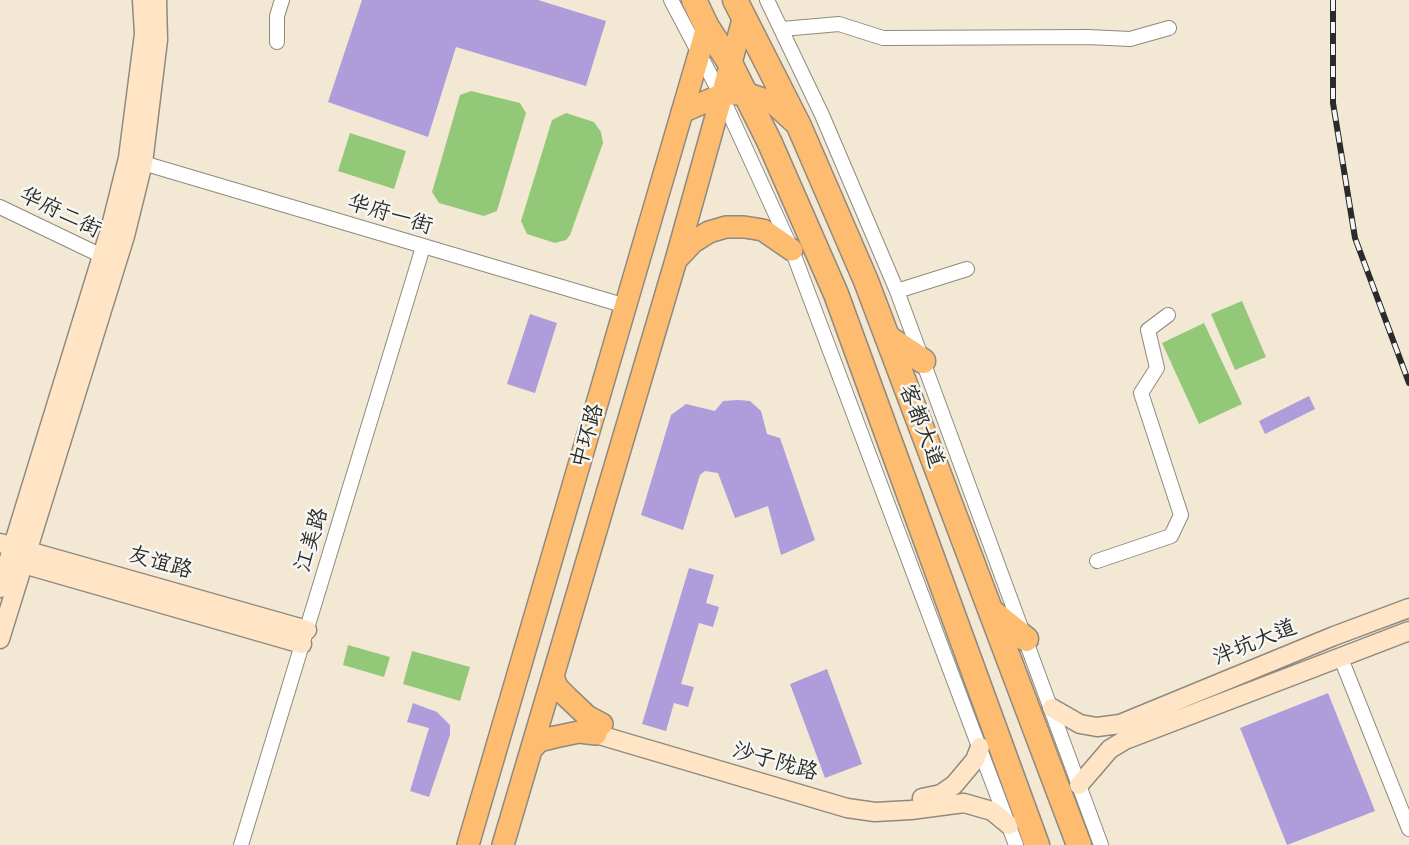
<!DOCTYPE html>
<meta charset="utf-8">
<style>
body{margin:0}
canvas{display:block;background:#f2e8d4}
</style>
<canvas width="1409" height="845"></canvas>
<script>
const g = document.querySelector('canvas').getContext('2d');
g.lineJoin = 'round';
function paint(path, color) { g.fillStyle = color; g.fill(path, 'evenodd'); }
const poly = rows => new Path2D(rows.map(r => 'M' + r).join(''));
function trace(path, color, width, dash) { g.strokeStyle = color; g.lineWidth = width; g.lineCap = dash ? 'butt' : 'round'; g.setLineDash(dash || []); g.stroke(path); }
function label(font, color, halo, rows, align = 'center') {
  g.font = font + ' "Shantell Sans","LXGW WenKai TC",sans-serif'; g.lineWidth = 5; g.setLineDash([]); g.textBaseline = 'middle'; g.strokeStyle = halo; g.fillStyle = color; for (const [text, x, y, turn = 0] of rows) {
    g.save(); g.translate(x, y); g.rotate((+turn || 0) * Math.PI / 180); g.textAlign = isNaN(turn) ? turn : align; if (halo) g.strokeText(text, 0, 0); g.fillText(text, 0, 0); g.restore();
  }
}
paint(poly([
 [471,91,520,103,526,113,497,211,484,216,439,203,432,192,460,95],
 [566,113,594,122,601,132,603,143,570,235,566,240,555,243,527,234,521,221,552,120],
 [350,133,406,151,394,189,338,171],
 [1242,301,1266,357,1235,370,1211,314],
 [1204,323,1242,404,1199,424,1162,343],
 [348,645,390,657,384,677,343,665],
 [412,651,470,667,460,701,403,684]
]), '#94c879');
paint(poly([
 [362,0,538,0,606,21,586,86,456,47,428,137,328,102],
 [530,314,557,323,535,393,507,384],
 [1309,396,1315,409,1265,434,1259,421],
 [738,400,750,401,761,411,767,434,780,438,815,540,781,555,768,506,735,518,718,473,705,471,700,475,683,530,641,515,671,415,686,404,715,411,723,401],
 [689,568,714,575,706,603,719,607,713,627,699,623,681,684,694,687,688,707,674,703,666,731,642,724],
 [827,669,862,764,825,778,790,684],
 [1328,693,1375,811,1287,845,1240,728],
 [413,703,437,712,450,725,450,735,429,797,410,791,429,728,407,722]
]), '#ae9dda');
const street = poly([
 [671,0,721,95,792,250,1016,845],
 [767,0,822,115,897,291,1101,845],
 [782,29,839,24,883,38,1087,37,1130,39,1169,28],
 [277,42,277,16,282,0],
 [143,163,626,306],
 [0,207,102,256],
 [897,291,967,269],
 [1097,561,1171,536,1181,515,1141,393,1157,368,1148,330,1168,315],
 [1340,656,1409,829],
 [241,845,423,247]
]);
const secondary = poly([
 [0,543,307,630],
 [13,561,302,644],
 [0,588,110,230,128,158,144,34,142,0],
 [0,639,125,236,143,163,158,40,157,0],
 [1052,708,1080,724,1097,727,1120,724,1334,636,1409,608],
 [596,734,847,808,875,812,911,810,964,803,992,811,1009,825],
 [1079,785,1110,749,1125,740,1409,631],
 [922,798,941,794,954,785,975,760,980,747]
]);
const primary = poly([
 [682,112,721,95,745,93,772,102,796,124],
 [677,259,693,242,709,232,726,227,744,227,763,230,792,250],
 [553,676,557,687,568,698,587,716,602,724],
 [531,750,539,741,555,737,579,732,596,734],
 [468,845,707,27],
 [503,845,676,260,744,16]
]);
const highway = poly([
 [694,0,707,27,730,63,769,141,836,294,1037,845],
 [735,0,799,126,866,281,1079,845],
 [887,337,923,361],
 [991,611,1026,639]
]);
trace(street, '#8e8a80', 16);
trace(secondary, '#8e8a80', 21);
trace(primary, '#8e8a80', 24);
trace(highway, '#8e8a80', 27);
trace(street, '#fff', 14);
trace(secondary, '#ffe4c6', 18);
trace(primary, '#febc70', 21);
trace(highway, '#febc70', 24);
const rail = poly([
 [1333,0,1333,103,1355,238,1409,383]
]);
trace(rail, '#2b2b2b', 6);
trace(rail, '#f6f6f2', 4, [11]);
label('22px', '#2b2b2b', '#f6f6f2', [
 ["华府二街",60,213,26],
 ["华府一街",390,215,17],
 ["客都大道",921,426,69],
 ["中环路",588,436,-74],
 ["江美路",312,540,-73],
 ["友谊路",160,563,16],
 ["泮坑大道",1255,643,-22],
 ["沙子陇路",775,762,16]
]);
</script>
